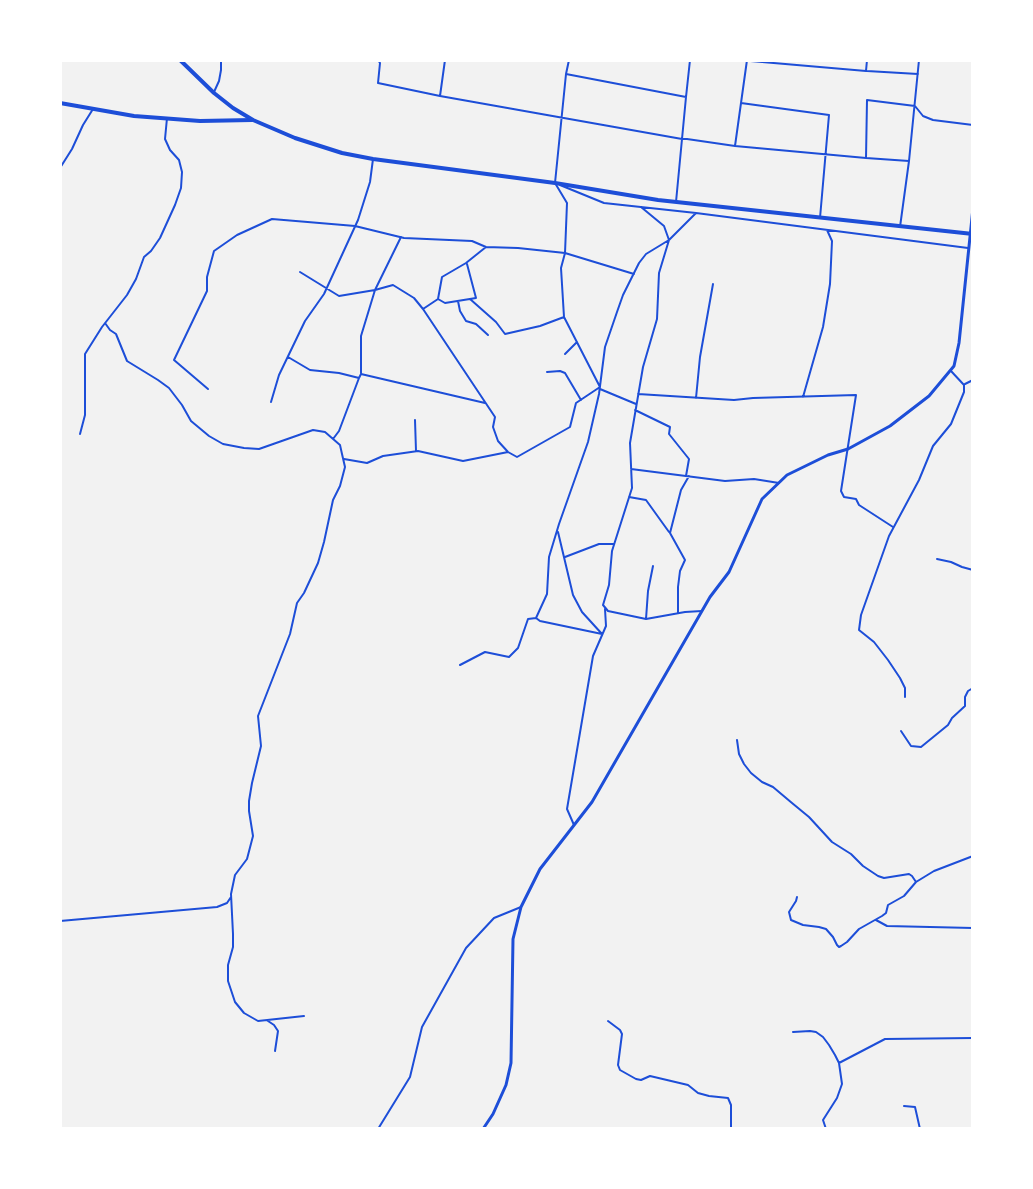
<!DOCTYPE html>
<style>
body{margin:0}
#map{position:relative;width:1033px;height:1189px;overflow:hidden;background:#f2f2f2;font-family:Roboto,sans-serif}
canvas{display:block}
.frame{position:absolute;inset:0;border:62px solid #fff;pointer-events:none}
</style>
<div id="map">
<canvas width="1033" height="1189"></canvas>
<div class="frame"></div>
</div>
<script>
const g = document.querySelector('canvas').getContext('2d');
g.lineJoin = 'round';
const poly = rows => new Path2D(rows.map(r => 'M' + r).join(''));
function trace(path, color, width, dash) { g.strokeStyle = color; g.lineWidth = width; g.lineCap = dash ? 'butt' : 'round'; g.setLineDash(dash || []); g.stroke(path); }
trace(poly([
 [378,60,380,63,378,83,440,96,682,139,686,97],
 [739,60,866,71,867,60],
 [867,71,918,74],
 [566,74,686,97,690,60],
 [214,92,219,81,221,70,221,60],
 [440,96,445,60],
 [741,103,829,115,820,218],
 [735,146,866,158],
 [909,161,866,158,867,100,915,106,923,116,933,120,973,125],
 [60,168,72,149,83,125,93,109],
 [560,185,604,203,696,213,968,248],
 [676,202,682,139,687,139,735,146,747,60],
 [900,227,909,161,919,60],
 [486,247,466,263,442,277,438,299,423,309,495,417,493,427,498,441,508,452,517,457,570,427,576,403,600,387,564,317,561,268,565,253,567,203,555,183,566,74,569,60],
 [300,272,339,296,375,290,393,285,414,298,423,309],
 [438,299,445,303,476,298,467,264],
 [470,299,496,322,505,334,540,326,564,317],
 [458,301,460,311,466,321,476,324,488,335],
 [105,323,110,330,116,334,127,361,158,380,169,388,182,405,191,421,209,436,223,444,244,448,259,449,313,430,325,432,340,445,342,454,345,467,340,486,333,500,324,542,318,563,304,593,297,603,290,634,258,716,261,746,252,783,249,801,249,811,253,836,247,859,235,875,231,894,233,934,233,947,228,965,228,981,235,1002,244,1013,258,1021,304,1016],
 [565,354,577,342],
 [288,357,310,370,339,373,359,378],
 [547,372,560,371,565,373,581,400],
 [361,373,361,336,375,290,401,237],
 [965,384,973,380],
 [208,389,174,360,207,291,207,277,214,251,237,235,272,219,355,226,404,238,472,241,486,247,518,248,565,253,634,274],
 [600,389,636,404],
 [638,394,734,400,753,398,856,395,841,491,844,497,856,499,859,505,893,527],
 [803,397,823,327,830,284,832,241,827,230],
 [696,398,700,357,713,284],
 [271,402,279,375,305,321,324,294,358,220,370,182,373,159],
 [635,410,670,427,669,434,689,459,686,476],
 [415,420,416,451],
 [80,434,85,415,85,354,102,327,127,295,136,279,144,257,151,251,160,238,175,205,181,188,182,172,179,160,170,150,165,139,167,118],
 [333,439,339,431,359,378,361,374,485,403],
 [344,459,367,463,383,456,418,451,463,461,508,452],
 [631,469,725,481,754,479,779,483],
 [629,497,646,500,669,532],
 [558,532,573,595,582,612,602,634],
 [565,557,599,544,614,544],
 [937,559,951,562,962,567,973,570],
 [653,566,648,591,646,619,685,612,702,611],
 [678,613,678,587,680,571,685,560,670,533,681,490,689,476],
 [536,618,540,621,602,634],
 [646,619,608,611,603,605,609,585,612,551,632,488,630,443,643,367,657,319,659,273,669,240,696,213],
 [460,665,485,652,509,657,518,648,528,619,536,618,547,594,549,557,559,524,588,442,599,394,605,347,617,312,623,295,639,263,646,254,669,240,664,226,641,207],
 [905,697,905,688,900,678,888,660,874,642,859,630,861,615,889,536,919,480,933,446,951,424,964,392,964,385,951,371],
 [901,731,911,746,921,747,948,725,952,718,965,706,965,697,968,691,973,688],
 [737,740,739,754,744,764,751,773,762,782,773,787,792,803,809,817,832,842,851,854,863,866,878,876,884,878,909,874,912,876,916,882],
 [574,825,567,809,593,656,606,626,605,609],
 [797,897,796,901,789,912,791,920,803,925,819,927,826,929,833,937,837,945,839,947,841,946,847,942,859,929,882,916,886,913,888,905,904,896,916,882,934,871,973,856],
 [876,920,887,926,973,928],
 [60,921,217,907,227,903,231,897],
 [268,1021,274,1025,278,1031,275,1051],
 [608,1021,620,1030,622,1034,618,1065,620,1070,636,1079,641,1080,650,1076,688,1085,698,1093,709,1096,728,1098,731,1105,731,1129],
 [793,1032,810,1031,816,1032,823,1037,829,1045,835,1055,839,1063,842,1084,837,1098,823,1120,826,1129],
 [839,1063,885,1039,973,1038],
 [904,1106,915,1107,920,1129],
 [378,1129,410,1077,422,1027,466,948,494,918,521,907]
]), '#1d4ed8', 2);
trace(poly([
 [483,1129,493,1114,506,1085,511,1063,513,939,521,907,540,869,592,802,710,597,729,572,762,499,787,475,828,455,848,449,890,426,929,396,954,366,959,343,973,208]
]), '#1d4ed8', 3);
trace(poly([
 [60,103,134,116,200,121,252,120]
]), '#1d4ed8', 4);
trace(poly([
 [180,60,214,93,233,108,253,120,295,138,342,153,373,159,555,183,658,200,973,234]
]), '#1d4ed8', 4);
</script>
